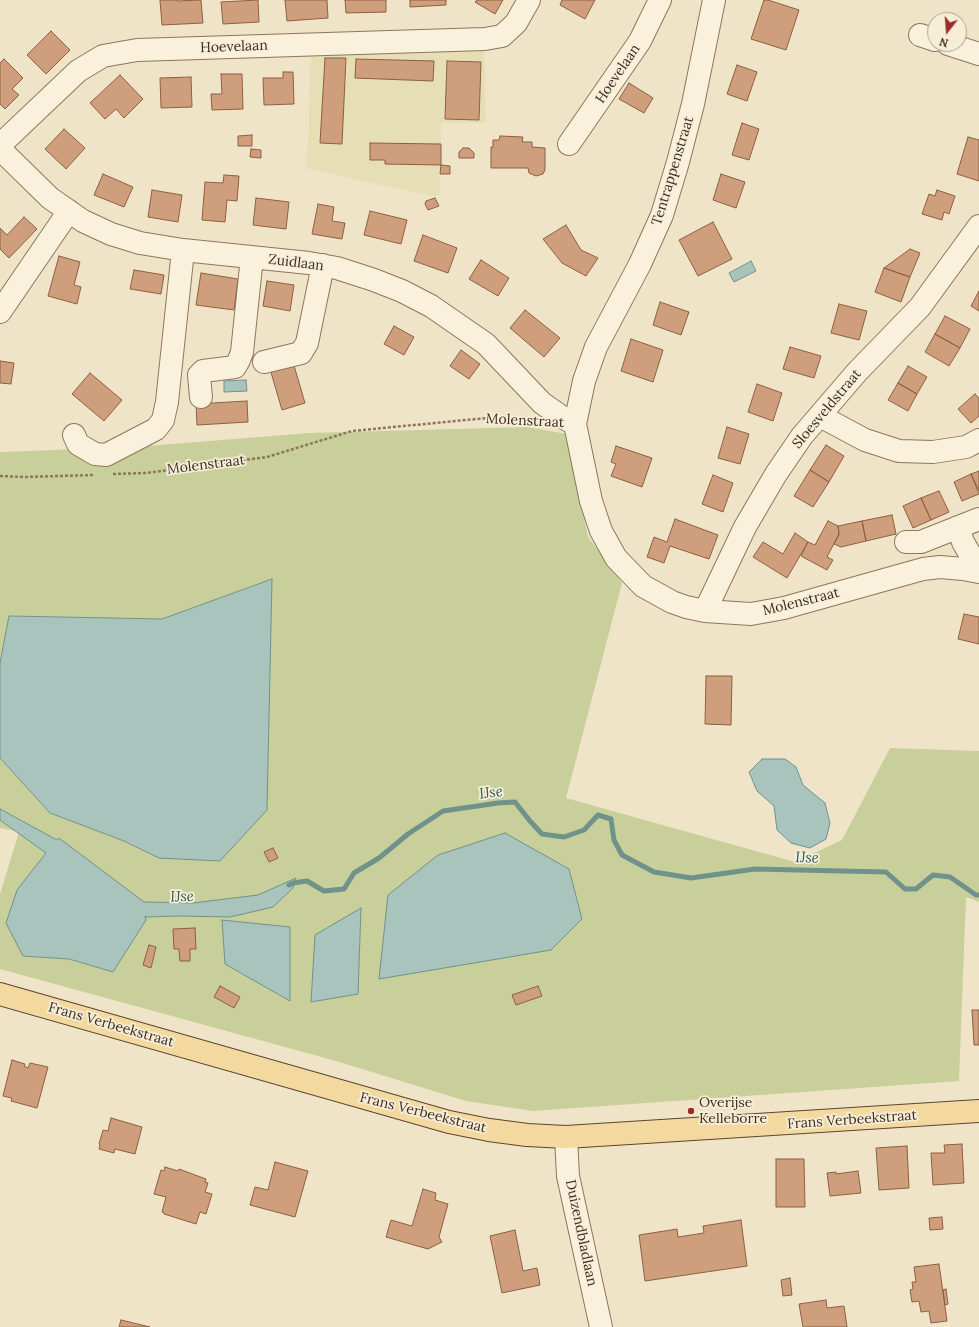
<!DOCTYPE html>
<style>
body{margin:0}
#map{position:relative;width:979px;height:1327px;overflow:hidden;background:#f0e4c8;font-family:Lora,serif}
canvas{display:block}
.north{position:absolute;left:927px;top:12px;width:40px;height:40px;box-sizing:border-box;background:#f7eed8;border:1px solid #ada18e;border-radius:50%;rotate:197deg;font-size:11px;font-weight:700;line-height:16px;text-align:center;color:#3d2e20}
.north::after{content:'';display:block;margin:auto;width:14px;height:18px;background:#9e2a2b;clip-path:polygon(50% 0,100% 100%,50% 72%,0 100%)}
</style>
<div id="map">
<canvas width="979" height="1327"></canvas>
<div class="north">N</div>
</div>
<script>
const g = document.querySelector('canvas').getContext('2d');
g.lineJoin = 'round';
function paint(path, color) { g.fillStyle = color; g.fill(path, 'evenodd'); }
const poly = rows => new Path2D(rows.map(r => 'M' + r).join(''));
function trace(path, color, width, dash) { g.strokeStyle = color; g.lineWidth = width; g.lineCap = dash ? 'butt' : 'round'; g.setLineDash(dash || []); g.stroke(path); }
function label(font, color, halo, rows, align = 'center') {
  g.font = font + ' Lora,serif'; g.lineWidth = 3.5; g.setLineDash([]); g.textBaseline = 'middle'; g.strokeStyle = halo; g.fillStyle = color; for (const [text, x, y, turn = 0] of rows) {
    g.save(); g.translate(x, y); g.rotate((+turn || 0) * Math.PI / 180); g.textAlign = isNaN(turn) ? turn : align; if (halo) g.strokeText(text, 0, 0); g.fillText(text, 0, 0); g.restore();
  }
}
paint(poly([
 [484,46,486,123,441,123,440,195,430,196,305,168,308,141,311,51]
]), '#e6deb5');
paint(poly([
 [527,427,567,434,588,537,622,583,566,798,795,862,842,840,890,748,979,751,979,902,966,897,959,1081,533,1111,466,1101,336,1061,0,969,0,894,19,832,0,828,0,758,50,813,124,841,159,858,272,579,162,619,9,616,0,663,0,452,135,447,309,433],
 [51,845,113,972,69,959,23,956,41,860],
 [361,909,358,993,312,1002,311,1002]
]), '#c9cf9b');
const water = poly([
 [751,261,756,271,734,282,729,273,751,261],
 [246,380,247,391,224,392,224,381,246,380],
 [272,579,267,810,220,861,159,858,124,841,50,813,0,758,0,663,9,616,162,619,272,579],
 [762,759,785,759,796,767,803,785,825,803,830,823,826,839,810,848,791,843,777,830,774,806,757,791,749,772,762,759],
 [0,809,57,840,59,838,144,902,193,903,258,895,296,878,293,888,273,907,230,917,179,916,147,917,145,916,146,920,113,972,69,959,23,956,6,923,17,890,46,853,0,820,0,809],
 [505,833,569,869,582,919,551,950,379,979,388,895,438,855,505,833],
 [361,908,358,994,311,1002,315,935,361,908],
 [222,920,290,927,290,1001,225,964,222,920]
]);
paint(water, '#a9c4bc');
trace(water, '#6f938a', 1);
trace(poly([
 [289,885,293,883,307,881,324,891,344,889,354,873,379,858,408,834,443,811,498,803,515,802,530,821,542,834,564,837,584,830,598,815,611,819,614,840,622,855,654,872,691,878,755,869,886,872,905,889,916,889,933,875,950,877,976,895,979,895]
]), '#6f938a', 5);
const building = poly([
 [160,0,177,0,177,1,201,0,203,23,162,25,160,0],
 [258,0,259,22,223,24,221,2,258,0],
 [285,0,327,0,328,18,287,21,285,0],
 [345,0,386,0,386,12,346,13,345,0],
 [410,0,446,0,446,5,410,7,410,0],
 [477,0,503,0,495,14,475,2,477,0],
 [562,0,595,0,585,19,560,5,562,0],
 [764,0,768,0,799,10,786,50,751,39,764,0],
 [51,31,70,50,46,74,27,55,51,31],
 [325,58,346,58,342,144,320,143,325,58],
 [4,59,23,78,12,89,19,95,5,109,0,104,0,63,4,59],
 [356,59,434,61,433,81,355,78,356,59],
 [447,61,481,62,479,120,445,119,447,61],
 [737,65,757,72,747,101,727,94,737,65],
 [283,72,293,72,294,104,264,105,263,78,283,78,283,72],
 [221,74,242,74,243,109,212,110,211,94,222,94,221,74],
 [120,75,143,99,124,118,116,109,105,119,90,103,120,75],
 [191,77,192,107,161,108,160,78,191,77],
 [629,83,653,98,644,113,619,99,629,83],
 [742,123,759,129,749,160,732,155,742,123],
 [64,129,85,148,66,169,45,149,64,129],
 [252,135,252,146,238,146,238,136,252,135],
 [500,136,523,137,522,142,532,142,532,147,545,148,545,170,543,174,536,176,529,173,528,168,491,168,491,147,493,147,493,140,499,140,500,136],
 [968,137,979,140,979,181,957,174,968,137],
 [370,143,441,144,441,165,385,164,385,160,370,160,370,143],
 [463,148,469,148,474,153,474,158,459,158,459,152,463,148],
 [251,149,261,150,261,158,250,157,251,149],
 [441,165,450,166,450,174,440,174,441,165],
 [103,174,133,187,124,207,94,195,103,174],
 [721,174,745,182,736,208,713,200,721,174],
 [224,175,239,176,237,201,227,200,225,222,202,220,205,182,223,183,224,175],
 [152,190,182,195,178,222,148,217,152,190],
 [937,190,955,196,949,214,944,212,942,220,922,214,929,194,935,196,937,190],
 [256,198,289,202,286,229,253,225,256,198],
 [435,198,439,206,428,210,425,204,426,201,435,198],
 [318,204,334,207,332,221,345,223,342,239,312,234,318,204],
 [370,211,407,220,401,244,364,235,370,211],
 [24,217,37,229,9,258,0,249,0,228,7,235,24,217],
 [713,222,732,259,698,276,679,240,713,222],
 [566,225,581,250,598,258,586,276,562,263,543,239,566,225],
 [423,235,457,248,448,273,414,261,423,235],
 [910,249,920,253,910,277,884,268,910,249],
 [59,256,80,262,74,285,81,287,77,304,48,296,59,256],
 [481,260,509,278,498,296,469,279,481,260],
 [884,268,910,277,901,302,875,292,884,268],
 [134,270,164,275,161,294,130,289,134,270],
 [201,273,238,279,234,310,196,305,201,273],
 [267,281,294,285,290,311,263,306,267,281],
 [979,291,979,311,971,306,979,291],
 [660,302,689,312,681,335,653,325,660,302],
 [839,304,867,311,859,340,831,333,839,304],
 [525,310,560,338,544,357,510,328,525,310],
 [945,316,970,329,960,348,935,334,945,316],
 [394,326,414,337,404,355,384,344,394,326],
 [935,334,960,348,949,366,925,352,935,334],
 [631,339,663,350,653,382,621,371,631,339],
 [790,347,821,356,814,378,783,369,790,347],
 [461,350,480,364,469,379,450,366,461,350],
 [0,361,14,363,11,384,0,383,0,361],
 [293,362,305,403,282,410,270,369,293,362],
 [908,366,927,377,917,394,898,383,908,366],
 [90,373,122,400,104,421,72,394,90,373],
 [898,383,917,394,908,411,888,400,898,383],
 [757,384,782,393,773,421,748,412,757,384],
 [975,394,979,398,979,416,971,423,958,409,975,394],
 [247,401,248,422,197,425,196,404,247,401],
 [727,427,749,434,740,464,718,458,727,427],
 [826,445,844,456,829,482,810,470,826,445],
 [616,446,652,458,642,487,611,476,616,464,611,462,616,446],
 [810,470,829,482,813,507,794,496,810,470],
 [979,471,979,491,971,474,979,471],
 [971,474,979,494,962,501,954,482,971,474],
 [713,475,733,483,723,512,702,504,713,475],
 [939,491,949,512,931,520,921,498,939,491],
 [921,498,931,520,913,528,903,506,921,498],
 [892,515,896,534,866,541,862,521,892,515],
 [675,519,718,535,709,559,670,546,664,563,647,557,654,537,667,542,675,519],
 [828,521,838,526,839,534,827,557,833,560,827,570,801,556,808,542,815,545,828,521],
 [862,521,866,541,841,547,834,544,839,534,838,526,862,521],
 [795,533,808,542,787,578,753,557,763,542,783,554,795,533],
 [964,614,979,617,979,644,958,639,964,614],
 [706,676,732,676,731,725,705,724,706,676],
 [273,848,278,858,269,862,264,852,273,848],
 [195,928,196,949,190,949,190,961,180,961,179,949,174,949,173,929,195,928],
 [149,945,156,947,151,968,143,965,149,945],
 [220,986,240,997,234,1008,214,997,220,986],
 [538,986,542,996,516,1005,512,995,538,986],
 [972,1010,979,1010,979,1045,974,1045,972,1010],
 [12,1060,25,1064,24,1066,28,1068,30,1063,48,1067,37,1108,11,1101,12,1098,3,1096,12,1060],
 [111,1118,142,1127,135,1154,115,1149,114,1153,99,1149,100,1145,99,1144,103,1130,108,1131,111,1118],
 [962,1144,964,1183,933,1185,931,1153,945,1153,944,1145,962,1144],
 [907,1146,909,1188,879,1190,876,1148,907,1146],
 [776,1159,804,1159,805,1207,776,1207,776,1159],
 [275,1162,308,1171,295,1217,250,1205,255,1187,268,1190,275,1162],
 [165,1167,178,1171,179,1169,206,1179,205,1182,208,1183,205,1192,212,1194,206,1214,200,1212,196,1224,164,1214,164,1213,162,1212,166,1197,154,1194,161,1170,164,1171,165,1167],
 [858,1171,861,1193,830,1196,827,1173,836,1172,836,1174,858,1171],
 [423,1189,436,1193,435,1200,448,1204,439,1237,442,1242,428,1249,386,1237,391,1220,412,1226,423,1189],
 [942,1217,943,1229,930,1230,929,1218,942,1217],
 [741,1220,747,1266,645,1281,639,1235,677,1229,678,1237,704,1233,703,1226,741,1220],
 [515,1230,523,1271,537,1268,540,1285,502,1293,490,1236,515,1230],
 [939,1264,947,1321,931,1323,929,1311,921,1312,919,1301,912,1302,910,1290,913,1289,912,1282,916,1282,914,1267,939,1264],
 [790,1278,792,1295,783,1296,781,1280,790,1278],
 [946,1289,948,1304,945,1305,943,1290,946,1289],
 [826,1300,827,1308,844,1306,847,1327,803,1327,799,1304,826,1300],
 [121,1320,150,1327,119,1327,121,1320]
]);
paint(building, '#cf9f7d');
trace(building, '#8d5f41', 1);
const minor = poly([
 [714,0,693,104,678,162,662,215,640,264,596,347,584,381,575,424,591,501,601,531,616,558,643,586,672,602,686,607,705,611,751,614,784,608,923,569,940,567,963,569,979,572],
 [920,35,935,40],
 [948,44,979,54],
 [569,144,640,41,660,0],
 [0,145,78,71,103,56,137,50,485,39,502,36,516,23,529,0],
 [0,149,50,198,83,221,111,234,140,243,183,250,309,263,337,268,374,280,402,291,431,306,486,344,542,403,562,417,575,424],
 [0,312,69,211],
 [264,362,301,353,307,343,323,265],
 [201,397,199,375,203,371,235,367,239,360,242,352,252,257],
 [820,416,865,440,899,451,933,452,966,447,979,440],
 [74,435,78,444,95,454,106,455,156,429,163,420,167,402,183,250],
 [958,527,963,542,971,556,973,570],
 [906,542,921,542,979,519],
 [705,611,745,527,776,474,802,436,857,372,920,307,979,226],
 [566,1137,568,1176,601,1327]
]);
const major = poly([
 [0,994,449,1122,489,1130,527,1135,566,1137,979,1111]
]);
trace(minor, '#8d765c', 24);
trace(major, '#5b4430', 24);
trace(poly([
 [113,474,146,473,267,457,352,431,487,418,530,419],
 [0,476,24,477,94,475]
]), '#8d765c', 2.5, [3, 2]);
trace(minor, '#faf1dc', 22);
trace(major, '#f3d9a0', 22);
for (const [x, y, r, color] of [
 [691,1111,4,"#9e2a2b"]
]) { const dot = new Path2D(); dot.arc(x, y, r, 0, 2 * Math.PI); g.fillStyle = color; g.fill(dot); trace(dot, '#f7eed8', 1.5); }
label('14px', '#3d2e20', '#f7eed8', [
 ["Hoevelaan",234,47,-2],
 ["Hoevelaan",618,74,-56],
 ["Tentrappenstraat",673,171,-73],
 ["Zuidlaan",296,263,7],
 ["Sloesveldstraat",827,409,-50],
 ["Molenstraat",525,421,3],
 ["Molenstraat",206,465,-7],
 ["Molenstraat",801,602,-14],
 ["Frans Verbeekstraat",111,1025,16],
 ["Frans Verbeekstraat",423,1113,14],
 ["Frans Verbeekstraat",852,1120,-4],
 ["Duizendbladlaan",581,1233,78]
]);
label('14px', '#3d2e20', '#f7eed8', [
 ["Overijse",699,1103],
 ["Kelleborre",699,1119]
], 'left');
label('italic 15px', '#2f5d5a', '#f7eed8', [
 ["IJse",491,793,-7],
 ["IJse",807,858,2],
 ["IJse",182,897,-1]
]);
</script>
